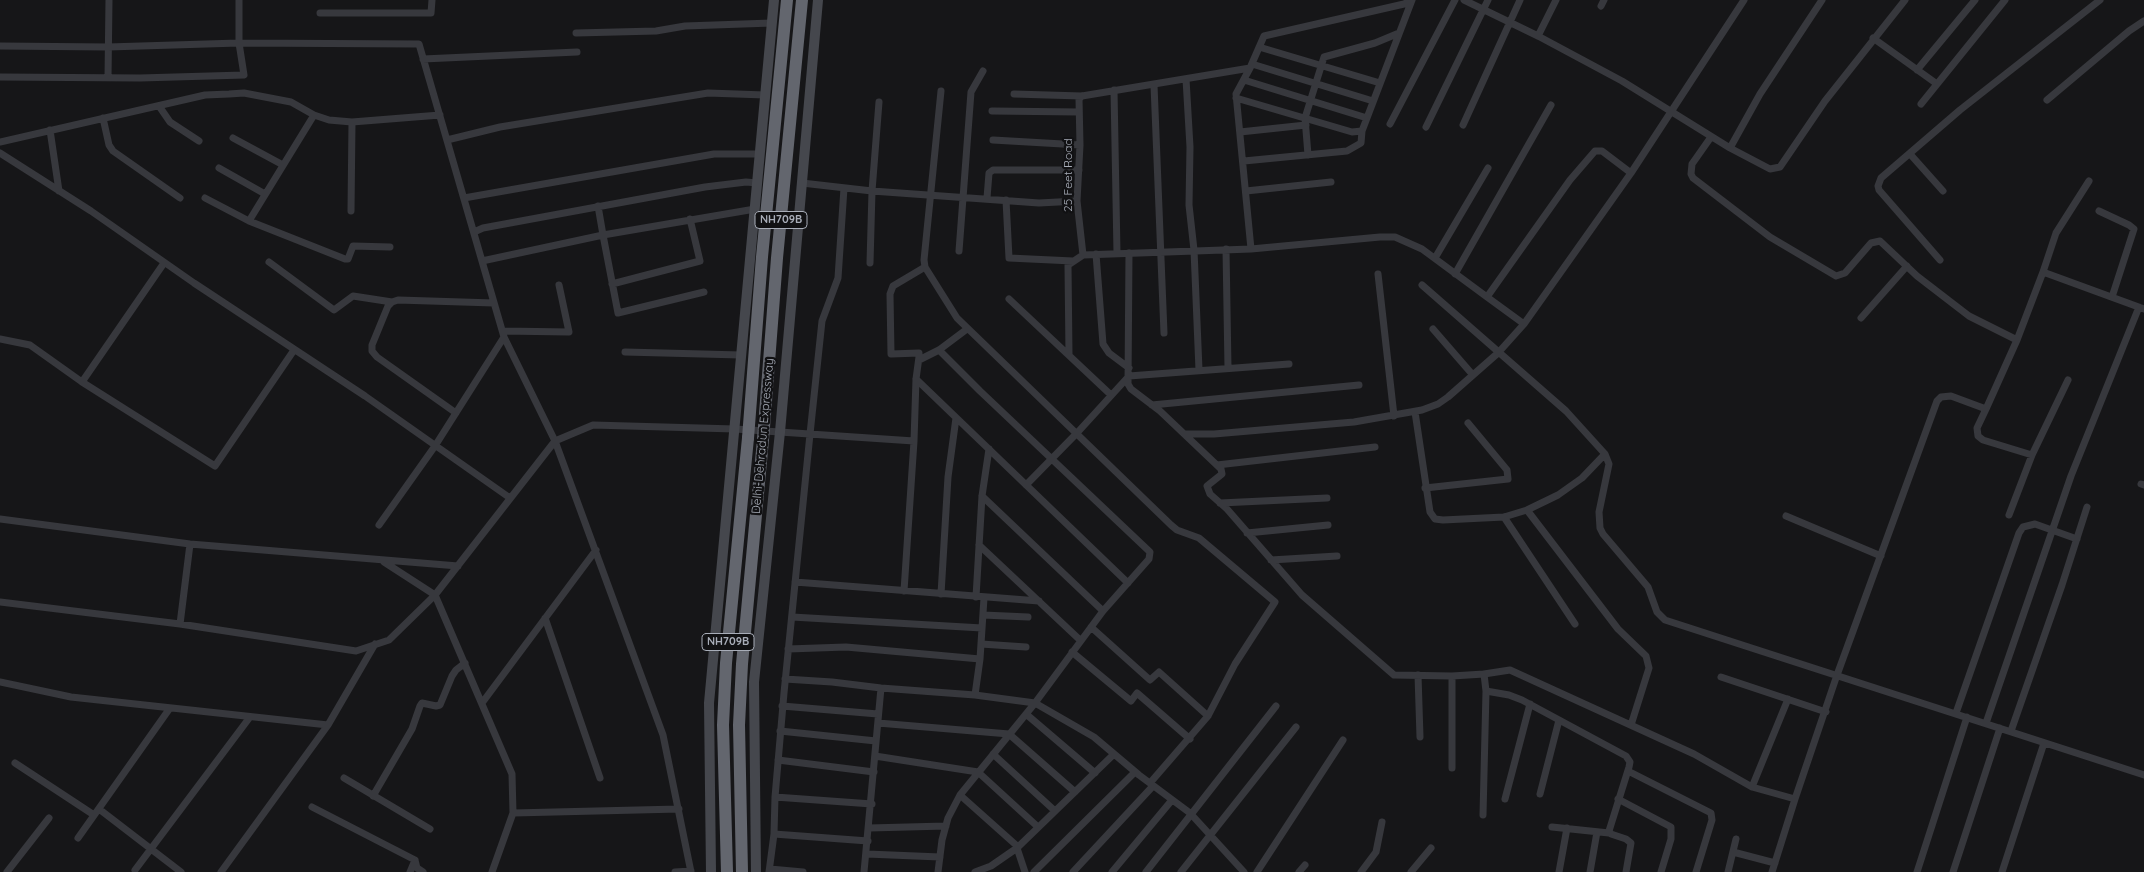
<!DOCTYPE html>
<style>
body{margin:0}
canvas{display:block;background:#161618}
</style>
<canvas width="2144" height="872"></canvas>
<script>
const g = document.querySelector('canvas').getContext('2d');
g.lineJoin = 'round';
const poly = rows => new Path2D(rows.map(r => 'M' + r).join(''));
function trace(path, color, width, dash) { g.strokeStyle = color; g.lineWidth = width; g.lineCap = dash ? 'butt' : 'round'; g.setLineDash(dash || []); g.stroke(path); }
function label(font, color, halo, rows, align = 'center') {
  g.font = font + ' Quicksand,sans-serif'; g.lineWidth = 4.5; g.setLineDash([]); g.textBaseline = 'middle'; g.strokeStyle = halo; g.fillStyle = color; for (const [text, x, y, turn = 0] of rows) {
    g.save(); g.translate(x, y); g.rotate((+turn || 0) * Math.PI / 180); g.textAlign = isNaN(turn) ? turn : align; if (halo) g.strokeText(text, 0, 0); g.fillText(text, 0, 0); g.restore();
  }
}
trace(poly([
 [239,0,239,43,419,44,504,337,555,441,663,735,691,872],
 [1464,0,1538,36,1622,81,1730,148,1770,169,1780,167,1825,101,1905,0],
 [1601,6,1604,0],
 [320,13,431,13,432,0],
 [576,33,656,31,685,26,772,23],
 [1538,36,1556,0],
 [1873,38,1937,84],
 [0,46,108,47,239,43,244,75,140,78,0,77],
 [1259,47,1380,83],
 [423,59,577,52],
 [1252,64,1373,101],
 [1250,68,1236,94,1251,249],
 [1917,70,1975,0],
 [108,78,109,0],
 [1186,79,1190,147,1189,205,1194,250,1199,370],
 [1244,80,1367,118],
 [1154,85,1164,333],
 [1114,90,1117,253],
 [941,91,924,260,925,267,957,318,1171,525,1177,530,1199,538,1275,602,1235,664,1208,716,1150,783],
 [1014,94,1082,96,1250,68,1264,36,1404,4,1412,0],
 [1082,96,1079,99,1080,145,1077,201,1083,255],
 [1236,98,1352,132,1362,131,1412,0],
 [2047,100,2129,31,2144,21],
 [1921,104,2005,0],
 [159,106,170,122,199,141],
 [992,111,1079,112],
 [103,118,109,145,113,151,180,198],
 [1390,124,1455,0],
 [1463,125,1520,0],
 [1426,127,1488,0],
 [50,130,59,191],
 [1240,132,1306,125],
 [1711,137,1692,164,1691,174,1693,178,1770,237,1836,276,1845,273,1871,243,1880,241,1917,276,1969,316,2017,340],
 [233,138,283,165],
 [447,140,500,127,708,93,765,95],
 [993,140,1080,145],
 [0,142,205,95,229,94,244,93,291,102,314,115,329,120,352,122,440,115],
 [1730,148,1760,94,1822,0],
 [0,153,91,211,194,283,365,396,510,498],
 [1910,154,1943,191],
 [1308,155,1305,118,1324,57,1375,43,1399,33],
 [1244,161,1347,151,1361,143,1362,131],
 [219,168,265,194],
 [802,183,872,191,1039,203,1077,201],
 [1246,191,1331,182],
 [205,198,249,221,345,259,348,259,353,246,390,247],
 [464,198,714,154,760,154],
 [987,198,989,173,993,170,1079,170],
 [1006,200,1009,258,1073,261],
 [598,206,603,235,755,209],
 [351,211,352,122],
 [2099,211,2129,225,2134,229,2112,297],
 [249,221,314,115],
 [474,232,483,228,705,187,746,182,757,183],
 [1226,249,1228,368],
 [959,251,971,92,983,71],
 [1129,253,1128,384,1131,389,1160,411,1221,469,1222,474,1207,486,1210,494,1227,509,1302,595,1394,675,1452,676,1484,674,1486,691,1509,695,1522,700,1626,756,1630,762,1629,767,1609,831,1611,834,1626,839,1631,843,1626,872],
 [1096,254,1103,344,1109,353,1129,368],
 [1435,258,1488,168],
 [1940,260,1879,190,1878,186,1881,178,1960,110,2100,0],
 [482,261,603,235,618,313,704,292],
 [269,262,334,310,353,296,392,302],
 [870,263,872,191,879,102],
 [2043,272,2056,233,2089,181],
 [1378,274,1394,416],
 [1455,274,1551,105],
 [612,284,700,261,690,219],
 [1009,299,1111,395],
 [1861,318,1907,266],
 [1524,324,1487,297,1570,180,1595,151,1602,151,1631,173],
 [1433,329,1472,374],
 [503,331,569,332,559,285],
 [0,339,30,345,82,382,215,466,294,350],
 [625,352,741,355],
 [1069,355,1068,265,1083,255,1251,249,1380,237,1395,237,1422,249,1487,297],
 [919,360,939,350,967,329],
 [916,379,1128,583],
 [82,382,164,263],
 [1152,405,1359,385],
 [1986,409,1977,428,1978,436,1983,440,2032,455,2068,380],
 [1415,412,1430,512,1435,519,1443,520,1504,517,1527,510,1558,495,1582,478,1605,454,1566,411,1422,285],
 [456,413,377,357,372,351,372,345,388,306,392,302,398,300,494,303],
 [1185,434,1214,434,1354,422,1422,410,1438,404,1448,397,1498,353,1524,324,1631,173,1744,0],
 [1605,454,1609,464,1599,512,1600,528,1603,534,1648,587,1657,612,1665,620,2144,775],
 [1217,465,1375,447],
 [2141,484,2144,485],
 [1026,485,1077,433,1129,376,1289,364],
 [1425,488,1508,479,1507,470,1468,423],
 [982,496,1103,611],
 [1220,503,1327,498],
 [1527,510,1618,629,1646,656,1649,668,1631,725],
 [2009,515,2032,455],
 [1786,516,1881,556],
 [1504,517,1575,624],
 [0,519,190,544,458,566],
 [379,525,435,446,504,337],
 [1247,533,1328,525],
 [979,545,1080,640],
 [1271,560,1337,556],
 [384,562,435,595,512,774,513,813,492,872],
 [795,582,1039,601],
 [904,591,914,441,916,379,919,357,919,353,891,354,890,294,893,286,925,267],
 [941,594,948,477,956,418],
 [976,597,982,496,989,449],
 [0,602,180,624,356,651,389,640,435,595,555,441,593,425,735,429,914,441],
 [983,615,1028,617],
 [792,617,982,628],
 [545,618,600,778],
 [180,624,190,544],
 [1091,627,1150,680,1159,672,1208,716],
 [981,644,1026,647],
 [788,649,846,647,980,659],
 [1072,652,1131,701,1137,693,1190,739],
 [1484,674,1510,670,1694,754,1752,787,1795,799],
 [1418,675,1420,737],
 [1452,676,1452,768],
 [1721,677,1826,712],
 [785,679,832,682,881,688,975,695,1035,703,1094,737,1139,775,1190,813,1244,872],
 [0,682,71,697,328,725,375,644],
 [975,695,980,659,984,598],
 [482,703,596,550],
 [782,706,878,714],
 [1956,713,2019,533,2023,527,2035,524,2077,539],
 [1026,714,1095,773],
 [878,723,1009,734,1075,792],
 [1986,723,2071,476,2139,307],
 [780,731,876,741],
 [2011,731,2062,585,2087,507],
 [993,754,1055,811],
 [875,756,978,772,1038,827],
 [778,760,874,772],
 [15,763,94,815],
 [1628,771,1711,813,1712,820,1696,872],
 [344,778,430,829],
 [1752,787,1788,699],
 [1540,794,1559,720],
 [960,795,1016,845,1025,872],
 [373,796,412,729,420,706,422,703,436,706,440,705,452,676,456,670,465,663],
 [775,797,872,804],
 [1505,799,1530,704],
 [1618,799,1671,827,1671,839,1661,872],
 [312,807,415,860,417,868,423,872],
 [99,809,181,872],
 [513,813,679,809],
 [1483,815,1486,691],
 [1552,827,1609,833],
 [869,828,946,826],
 [774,834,868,841],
 [78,838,170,708],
 [1733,852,1775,863],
 [867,854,940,857],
 [770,869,803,872],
 [135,870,250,717],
 [7,872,49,818],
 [221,872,328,725],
 [410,872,415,860],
 [675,872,691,871],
 [769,872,774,834,775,797,784,693,810,434,822,321,838,278,844,188],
 [864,872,881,688],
 [938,872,942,840,948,818,960,795,1035,703,1103,611,1149,559,1150,552,980,391,939,350],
 [975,872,991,866,1017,848,1114,754],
 [1034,872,1135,772],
 [1073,872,1153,786],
 [1112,872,1172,800],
 [1146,872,1276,706],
 [1181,872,1296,727],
 [1257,872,1343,740],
 [1299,872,1305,865],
 [1361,872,1376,852,1382,822],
 [1411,872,1431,848],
 [1559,872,1567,828],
 [1590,872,1597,832],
 [1728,872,1736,839],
 [1772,872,1795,799,1837,675,1937,401,1941,397,1951,396,1986,409,2017,340,2043,272,2144,309],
 [1917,872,1967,717],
 [1953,872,2000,728],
 [2002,872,2044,743]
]), '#37383d', 7);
trace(poly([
 [711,872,709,703,774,0],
 [756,872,754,682,780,432,818,0]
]), '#45474d', 10);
trace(poly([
 [727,872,723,725,726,663,748,438],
 [742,872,739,725,742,664,763,440]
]), '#63666e', 12);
trace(poly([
 [748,438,762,257,787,0],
 [763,440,777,258,802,0]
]), '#63666e', 12);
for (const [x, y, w] of [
 [781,220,52],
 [728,642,52]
]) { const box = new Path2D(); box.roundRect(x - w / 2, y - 8.5, w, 17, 4); g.fillStyle = '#111113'; g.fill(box); trace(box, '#a8adb8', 1); }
label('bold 11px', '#a8adb8', null, [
 ["NH709B",781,220],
 ["NH709B",728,642]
]);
label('12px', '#a8adb8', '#111113', [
 ["25 Feet Road",1068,175,-90],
 ["Delhi-Dehradun Expressway",763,436,-85]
]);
</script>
